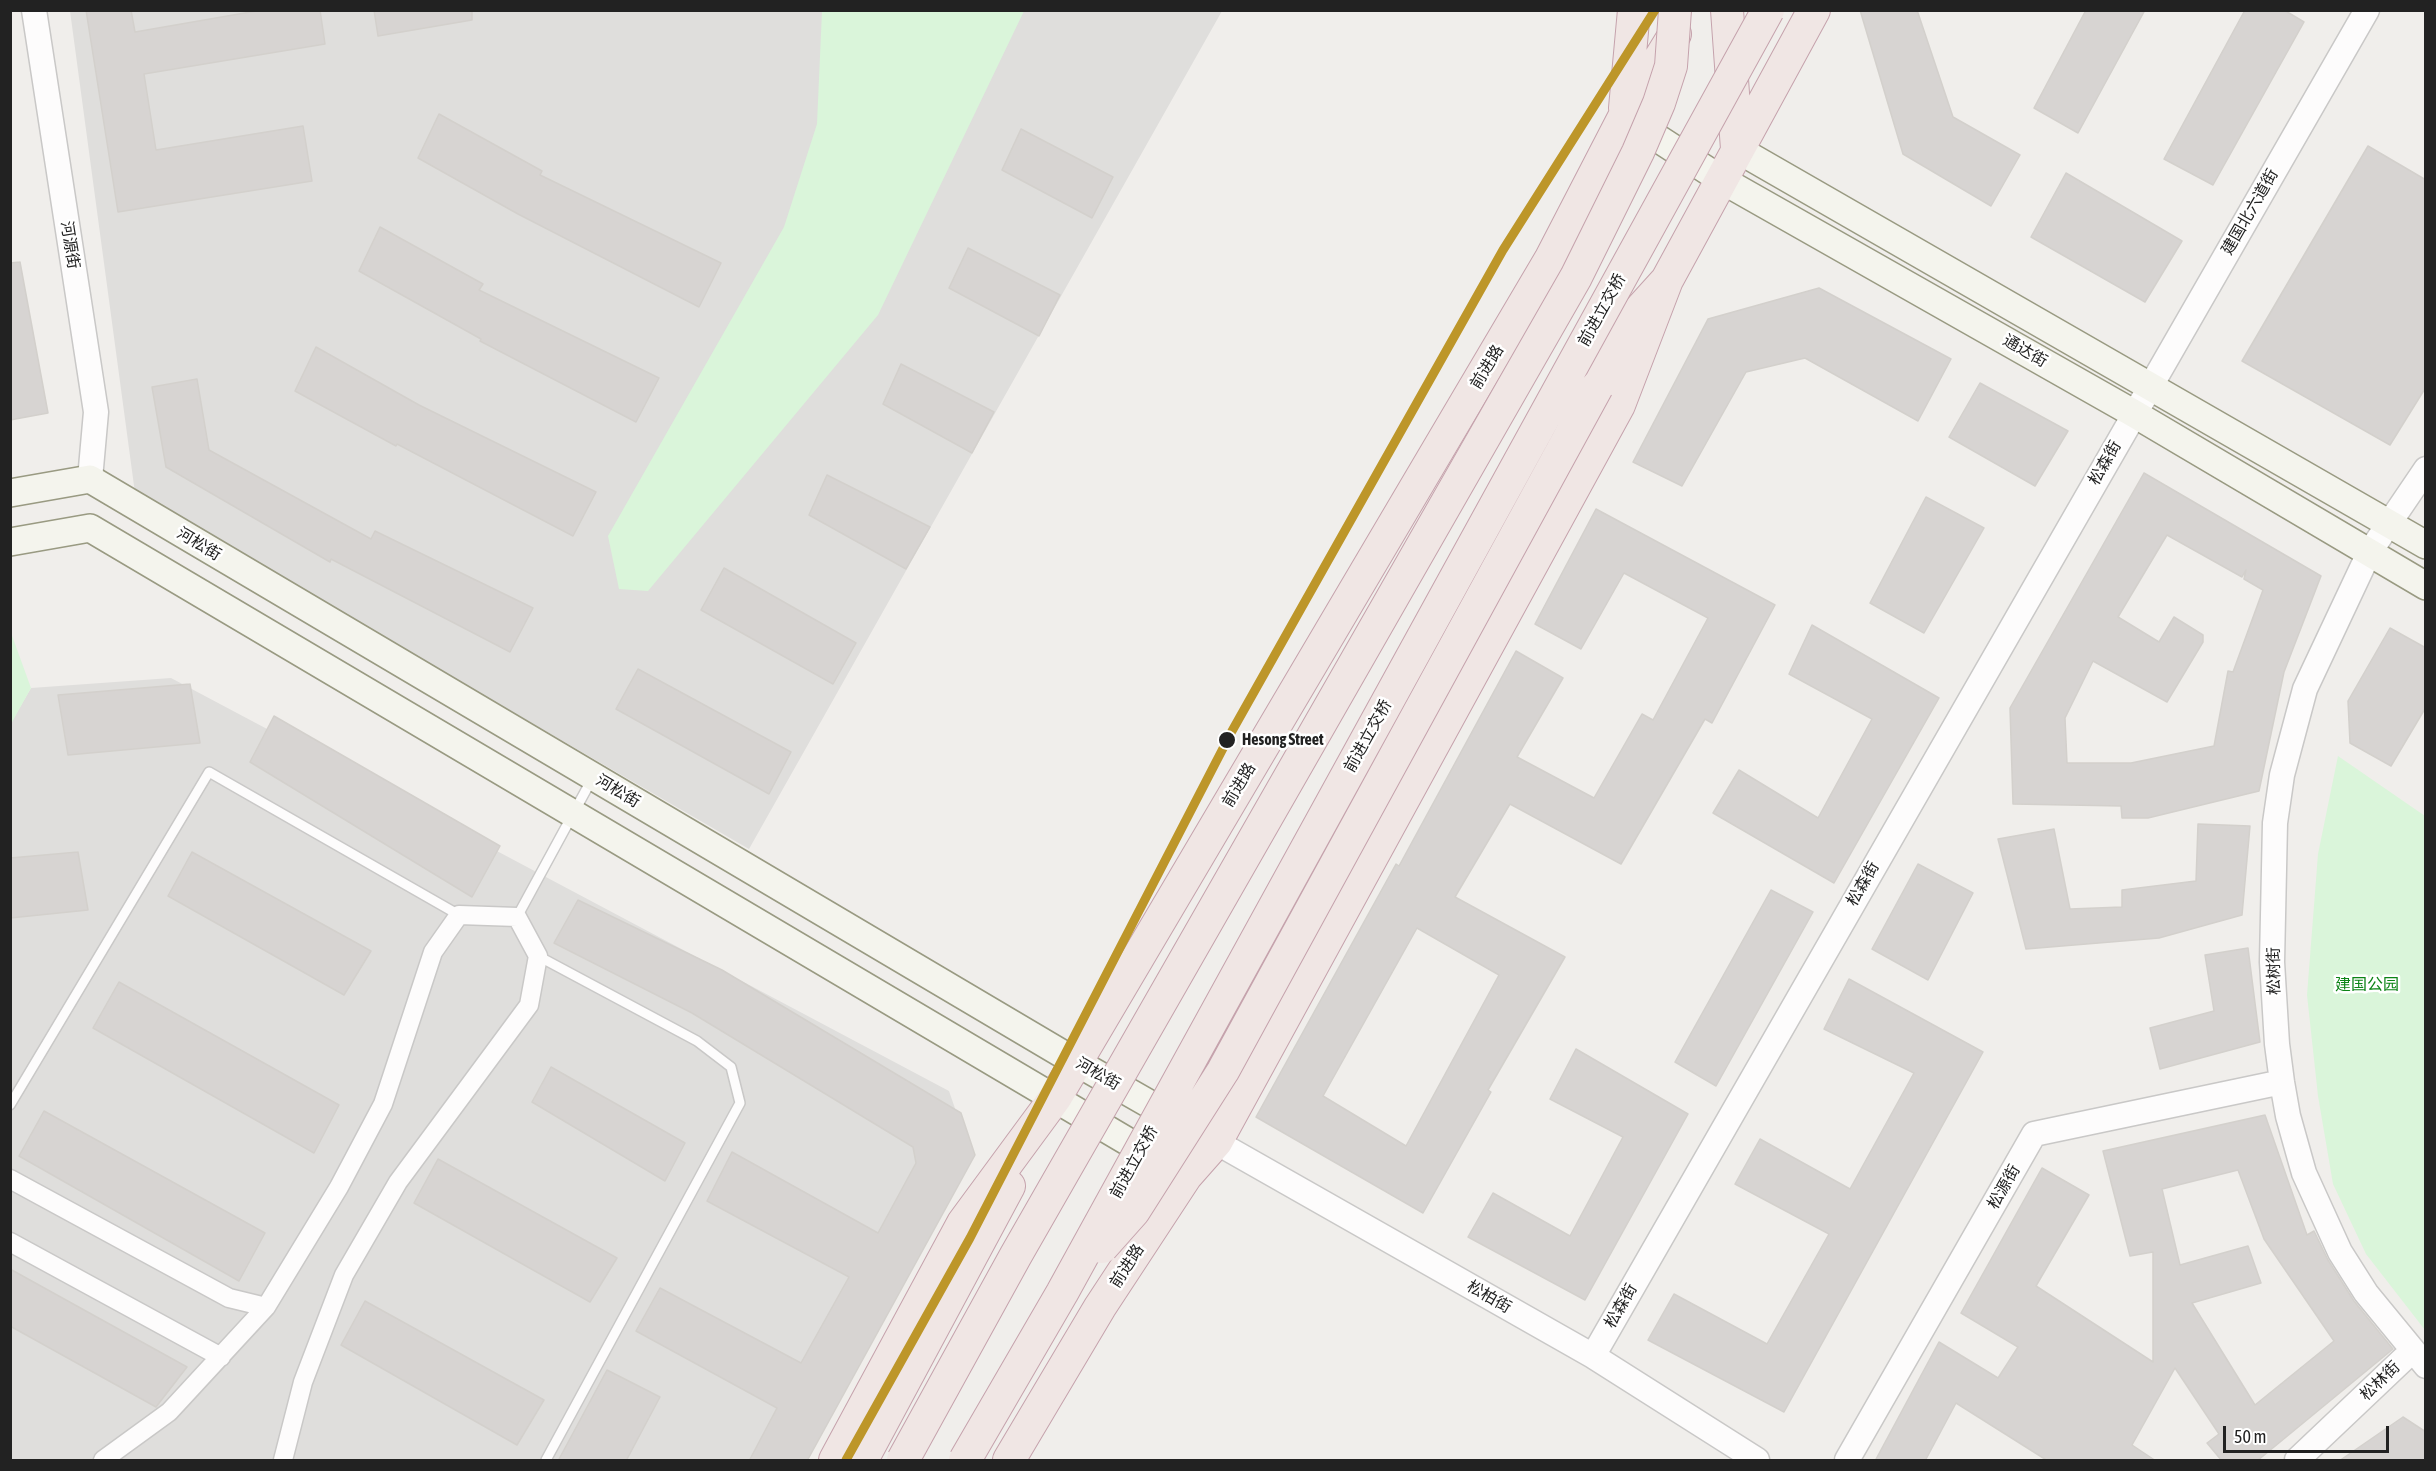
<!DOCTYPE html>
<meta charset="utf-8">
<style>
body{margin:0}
#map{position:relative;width:2436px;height:1471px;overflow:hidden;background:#f0eeeb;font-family:"Asap Condensed",sans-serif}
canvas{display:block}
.frame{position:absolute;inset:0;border:12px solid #222;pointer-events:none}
.scale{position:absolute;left:2223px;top:1426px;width:166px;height:27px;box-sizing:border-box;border:3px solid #222;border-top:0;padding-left:8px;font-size:18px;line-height:21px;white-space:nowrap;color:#222;-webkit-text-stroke:4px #fff;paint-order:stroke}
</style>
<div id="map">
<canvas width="2436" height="1471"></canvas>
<div class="frame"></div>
<div class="scale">50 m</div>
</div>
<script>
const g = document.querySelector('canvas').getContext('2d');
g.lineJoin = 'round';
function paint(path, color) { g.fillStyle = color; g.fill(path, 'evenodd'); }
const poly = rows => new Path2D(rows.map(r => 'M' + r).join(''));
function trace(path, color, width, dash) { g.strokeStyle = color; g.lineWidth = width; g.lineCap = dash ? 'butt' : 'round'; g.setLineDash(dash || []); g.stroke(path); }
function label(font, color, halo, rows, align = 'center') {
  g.font = font + ' "Asap Condensed","Noto Sans SC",sans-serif'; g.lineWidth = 5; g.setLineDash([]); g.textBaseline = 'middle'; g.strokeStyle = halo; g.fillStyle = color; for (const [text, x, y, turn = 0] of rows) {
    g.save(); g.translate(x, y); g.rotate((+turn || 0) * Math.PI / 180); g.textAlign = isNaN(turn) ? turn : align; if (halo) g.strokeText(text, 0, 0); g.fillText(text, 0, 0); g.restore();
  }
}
paint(poly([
 [70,11,1222,11,749,849,135,493],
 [171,678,949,1091,970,1152,801,1460,11,1460,10,724,31,688]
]), '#dfdedc');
paint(poly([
 [822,11,1024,11,878,315,648,591,619,589,608,536,784,227,817,124],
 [10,630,31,688,11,724,10,724],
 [2338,756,2425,816,2425,1330,2366,1254,2333,1184,2318,1096,2307,995,2318,854]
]), '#daf5da');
const building = poly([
 [86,10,131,10,135,32,262,10,320,10,325,44,144,74,156,150,303,126,312,181,118,212,86,10],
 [374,10,472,10,472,20,378,36,374,10],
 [1860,10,1917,10,1953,117,2020,155,1991,206,1903,154,1860,10],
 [2086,10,2145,10,2078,133,2034,108,2086,10],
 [2245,10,2284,10,2304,22,2213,185,2164,159,2245,10],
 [439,114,542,171,540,175,721,263,699,307,518,214,418,158,439,114],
 [1021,129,1113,177,1092,218,1002,170,1021,129],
 [2368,146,2426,180,2426,387,2390,445,2242,361,2368,146],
 [2066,173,2182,241,2145,302,2031,237,2066,173],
 [380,227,483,284,479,290,659,378,636,422,480,341,481,339,359,271,380,227],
 [968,248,1060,295,1039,336,949,288,968,248],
 [20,262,48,413,10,420,10,263,20,262],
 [1819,288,1951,359,1918,421,1805,358,1746,372,1682,486,1633,462,1708,319,1819,288],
 [316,347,419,405,596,492,573,536,397,444,396,446,295,391,316,347],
 [901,364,994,412,972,453,883,404,901,364],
 [197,379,209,450,371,539,375,531,533,608,510,652,331,559,330,562,166,467,152,387,197,379],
 [1980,383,2068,431,2035,486,1949,437,1980,383],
 [2144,473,2321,576,2284,672,2259,791,2148,818,2122,818,2121,806,2013,804,2010,708,2144,473],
 [2167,535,2242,577,2246,570,2244,579,2263,590,2233,672,2228,671,2214,746,2131,763,2067,763,2065,718,2093,661,2167,702,2203,642,2203,635,2174,617,2159,642,2118,617,2167,535],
 [827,475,930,527,906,569,809,515,827,475],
 [1926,497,1984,528,1924,633,1870,603,1926,497],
 [1596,509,1775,605,1712,723,1705,719,1621,864,1510,804,1455,897,1565,957,1488,1090,1491,1092,1423,1213,1256,1117,1396,864,1399,866,1516,651,1563,678,1517,757,1594,798,1642,714,1653,720,1708,618,1624,573,1581,649,1535,624,1596,509],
 [1417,928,1499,975,1406,1146,1323,1096,1417,928],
 [724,568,856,643,833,684,701,610,724,568],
 [1812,625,1939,698,1834,883,1713,813,1739,770,1818,818,1872,719,1789,674,1812,625],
 [2390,628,2426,648,2426,707,2391,766,2350,743,2348,701,2390,628],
 [638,669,791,752,769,794,616,709,638,669],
 [190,684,200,743,68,755,58,695,190,684],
 [274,716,500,846,472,897,250,762,274,716],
 [2198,824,2250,826,2242,915,2159,938,2026,949,1998,839,2054,829,2070,909,2122,907,2122,890,2196,881,2198,824],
 [78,852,88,910,10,918,10,858,78,852],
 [192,852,371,951,344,995,168,896,192,852],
 [1918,864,1973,893,1928,980,1872,949,1918,864],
 [1771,890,1813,912,1716,1086,1675,1062,1771,890],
 [578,900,722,970,961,1113,975,1155,807,1461,749,1461,777,1408,636,1331,660,1288,801,1363,849,1277,707,1201,732,1152,878,1233,916,1163,913,1147,692,1013,554,943,578,900],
 [2248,948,2260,1042,2160,1069,2150,1028,2214,1011,2205,955,2248,948],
 [1849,979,1983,1052,1784,1412,1648,1340,1674,1294,1767,1344,1829,1234,1735,1184,1760,1139,1850,1189,1914,1073,1824,1029,1849,979],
 [119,982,339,1105,314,1153,93,1028,119,982],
 [1576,1049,1688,1114,1585,1300,1468,1237,1493,1193,1570,1236,1623,1137,1550,1099,1576,1049],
 [551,1067,685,1143,665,1181,532,1102,551,1067],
 [44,1111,265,1233,239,1281,19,1156,44,1111],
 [2265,1115,2307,1235,2314,1231,2328,1260,2354,1301,2393,1349,2257,1461,2222,1461,2207,1443,2219,1434,2175,1368,2132,1445,2156,1461,2048,1461,1956,1403,1925,1461,1875,1461,1939,1342,1998,1378,2018,1347,1961,1313,2042,1168,2089,1195,2036,1286,2153,1362,2153,1252,2130,1256,2103,1151,2265,1115],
 [2238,1170,2264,1239,2334,1341,2255,1405,2192,1303,2261,1283,2248,1246,2180,1265,2162,1189,2238,1170],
 [438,1159,617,1258,590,1302,414,1203,438,1159],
 [10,1269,187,1367,156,1407,10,1326,10,1269],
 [365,1301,544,1400,517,1445,341,1345,365,1301],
 [607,1370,660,1397,626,1461,558,1461,607,1370],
 [2403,1417,2426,1432,2426,1461,2339,1461,2403,1417]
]);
paint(building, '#d7d4d2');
trace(building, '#d3d0cc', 1.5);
const service = poly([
 [517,917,592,779],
 [538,956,697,1041,731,1067,740,1103,546,1460],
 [10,1105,209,772,459,915]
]);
const minor = poly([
 [10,1179,229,1298,266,1307],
 [10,1242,221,1357],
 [103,1460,169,1412,266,1307,339,1187,383,1104,433,952,459,915,517,917,538,956,529,1005,398,1182,344,1275,303,1382,283,1460]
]);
const tertiary = poly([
 [34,10,96,412,90,479],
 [2426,469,2369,553,2305,689,2282,775,2275,823,2272,962,2277,1044,2282,1082,2288,1116,2304,1173,2340,1252,2366,1293,2426,1366],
 [1216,1142,1593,1356,1757,1460],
 [1593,1356,2367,10],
 [1847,1460,2034,1134,2282,1082],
 [2297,1460,2412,1351]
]);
const secondary = poly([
 [1631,121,1722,180,2133,413,2426,586],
 [1737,149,2426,545],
 [10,493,90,479,1076,1062,1216,1142],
 [10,542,90,528,1159,1160]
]);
const trunk = poly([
 [1727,10,1737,149],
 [1625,108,1634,10],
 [1597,387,1638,312,1667,280,1814,10],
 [835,1460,963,1223,1055,1098,1550,260,1624,117,1675,34],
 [862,1460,1009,1186],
 [1009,1460,1100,1307,1186,1176,1216,1142,1619,405,1667,280]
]);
trace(service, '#c9c8c7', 12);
trace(minor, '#c9c8c7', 21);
trace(tertiary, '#c9c8c7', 27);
trace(secondary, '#999a82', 30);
trace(trunk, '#c5a2ac', 34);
trace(service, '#fdfcfc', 9);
trace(minor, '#fdfcfc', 18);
trace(tertiary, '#fdfcfc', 24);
trace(secondary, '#f4f4ed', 27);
trace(trunk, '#f0e6e4', 32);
const trunkBridge = poly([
 [1102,1247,1134,1211,1223,1071,1597,387],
 [903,1460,1016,1255,1576,277,1638,152,1659,103,1671,66,1675,10],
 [965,1460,1062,1293,1768,10]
]);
trace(trunkBridge, '#c5a2ac', 34, []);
trace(trunkBridge, '#f0e6e4', 32);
trace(poly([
 [846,1460,970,1238,1232,731,1503,250,1655,10]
]), '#bd9629', 9);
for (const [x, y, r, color] of [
 [1227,740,9,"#222"]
]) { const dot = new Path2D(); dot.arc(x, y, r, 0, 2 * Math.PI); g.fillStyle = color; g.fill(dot); trace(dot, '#fff', 2); }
label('16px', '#222', '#fff', [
 ["建国北六道街",2250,212,-60],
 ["河源街",70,245,81],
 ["前进立交桥",1602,310,-61],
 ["通达街",2025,351,30],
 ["前进路",1487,367,-59],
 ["松森街",2105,463,-60],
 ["河松街",199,544,31],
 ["前进立交桥",1368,736,-61],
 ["前进路",1239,785,-59],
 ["河松街",618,791,31],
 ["松森街",1863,884,-60],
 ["松树街",2274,971,-91],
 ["河松街",1098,1074,30],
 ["前进立交桥",1134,1162,-61],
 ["松源街",2004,1187,-60],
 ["前进路",1127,1266,-57],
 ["松柏街",1489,1297,30],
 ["松森街",1621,1306,-60],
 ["松林街",2380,1381,-44]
]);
label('bold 16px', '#222', '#fff', [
 ["Hesong Street",1242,740]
], 'left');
label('16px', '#0c8416', '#fff', [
 ["建国公园",2367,985]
]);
</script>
